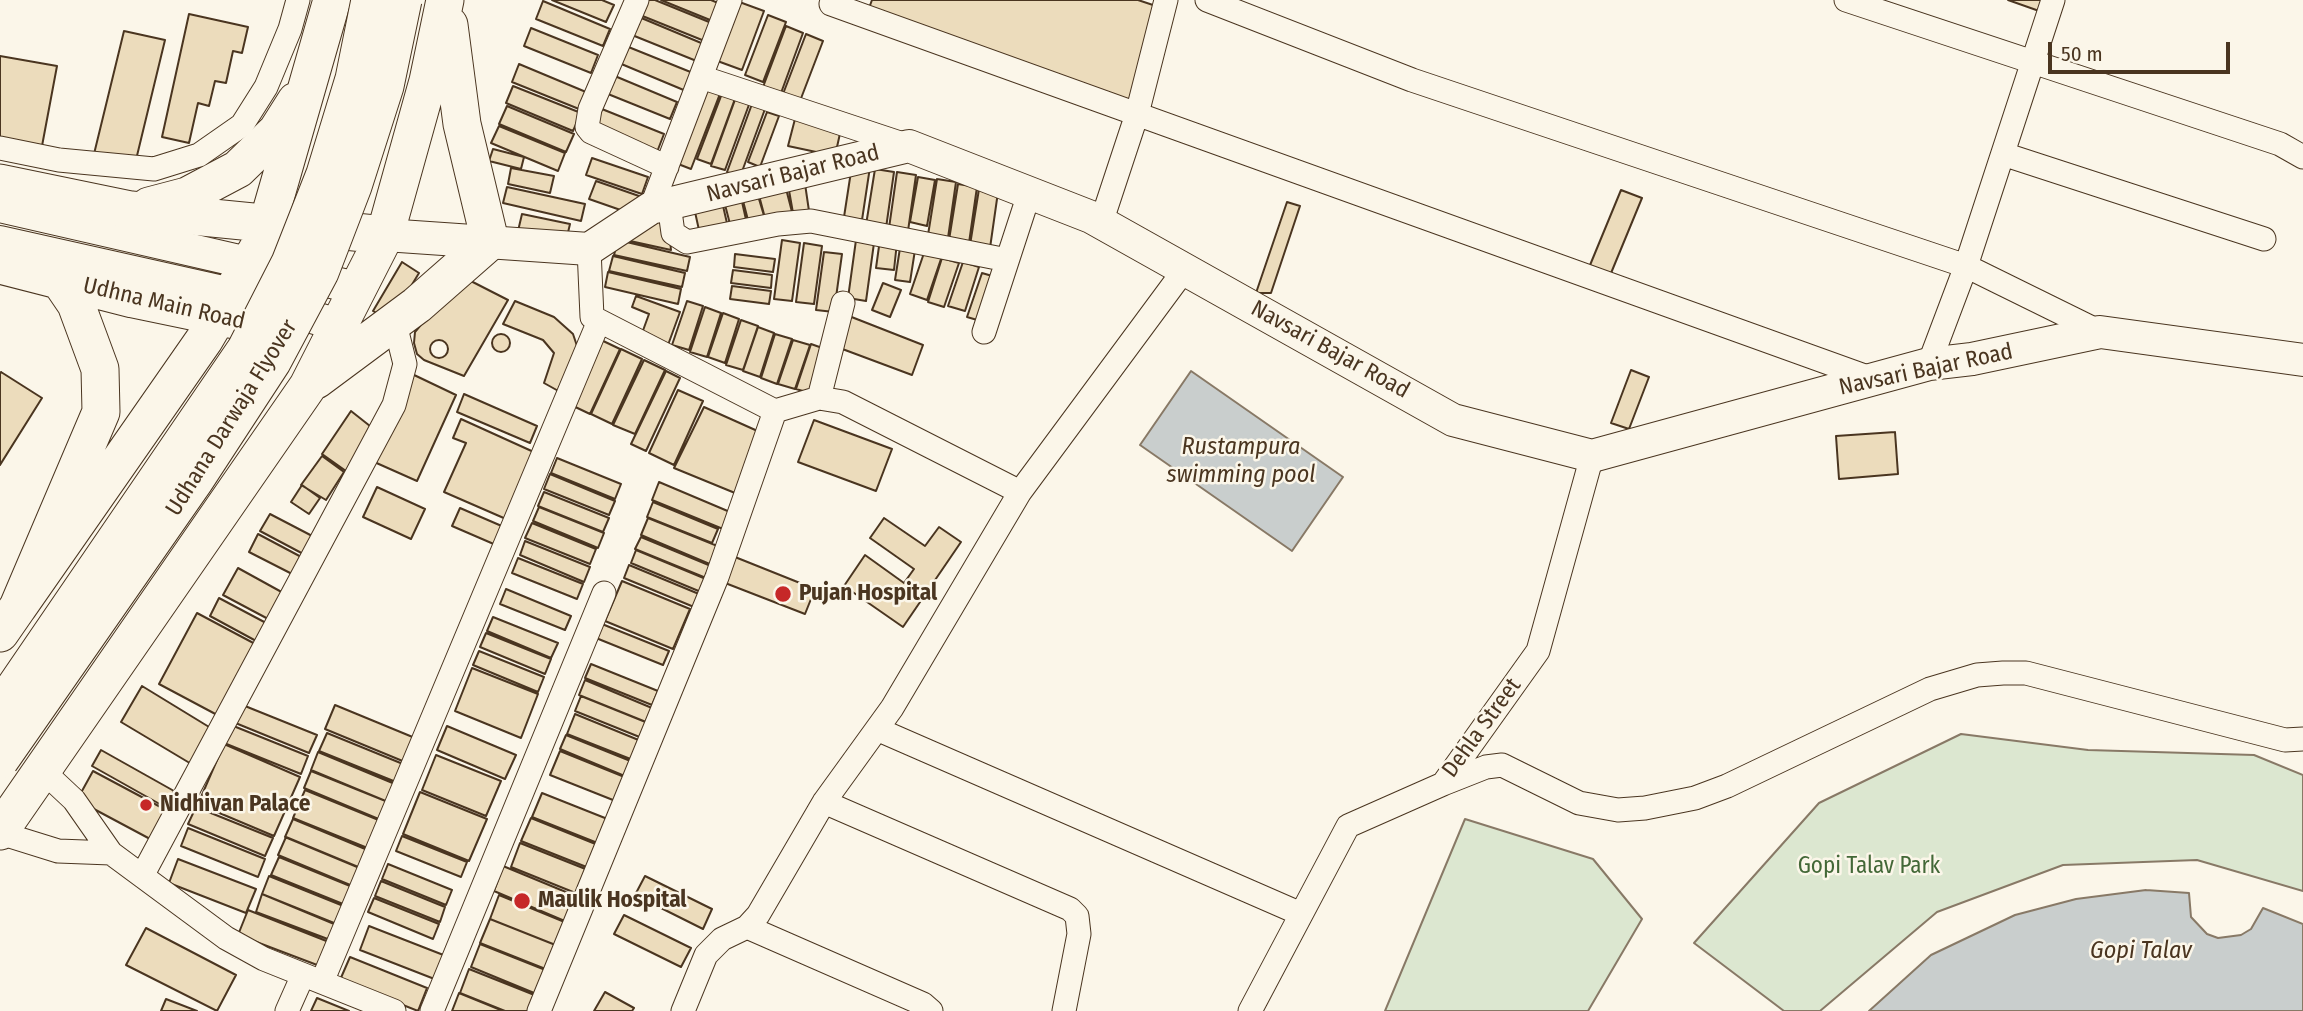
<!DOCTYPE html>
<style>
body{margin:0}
#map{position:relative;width:2303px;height:1011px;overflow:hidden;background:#fbf6e9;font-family:"Fira Sans Condensed",sans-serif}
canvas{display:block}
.scale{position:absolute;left:2048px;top:42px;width:182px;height:32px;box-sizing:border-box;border:4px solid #4a3520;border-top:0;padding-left:9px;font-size:21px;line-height:24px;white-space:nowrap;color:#4a3520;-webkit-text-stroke:5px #fbf6e9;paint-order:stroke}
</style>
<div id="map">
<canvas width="2303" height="1011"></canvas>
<div class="scale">50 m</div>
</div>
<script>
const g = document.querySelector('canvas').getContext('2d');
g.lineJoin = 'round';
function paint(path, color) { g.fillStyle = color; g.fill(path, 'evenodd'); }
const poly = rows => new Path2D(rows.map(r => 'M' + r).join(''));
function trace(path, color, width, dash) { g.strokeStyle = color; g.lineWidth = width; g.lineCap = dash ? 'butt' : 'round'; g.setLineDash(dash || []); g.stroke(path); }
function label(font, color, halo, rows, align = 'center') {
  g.font = font + ' "Fira Sans Condensed",sans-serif'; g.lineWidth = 5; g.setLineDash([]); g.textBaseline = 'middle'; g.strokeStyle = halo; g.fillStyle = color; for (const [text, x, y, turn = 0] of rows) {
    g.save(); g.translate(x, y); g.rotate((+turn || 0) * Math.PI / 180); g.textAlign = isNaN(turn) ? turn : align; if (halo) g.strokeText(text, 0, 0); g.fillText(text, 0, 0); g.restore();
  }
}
const green = poly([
 [1961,734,2088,750,2254,755,2303,775,2303,891,2197,860,2063,865,1937,912,1820,1011,1784,1011,1694,943,1819,803,1961,734],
 [1465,819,1593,859,1642,919,1588,1011,1385,1011,1465,819]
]);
paint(green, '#dce7d0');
trace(green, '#887966', 2);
const water = poly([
 [1191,371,1343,477,1292,551,1140,445,1191,371],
 [2146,890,2189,893,2191,917,2207,934,2218,938,2241,935,2251,929,2263,908,2303,924,2303,1011,1869,1011,1931,955,2015,915,2076,899,2146,890]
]);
paint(water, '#c9cecd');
trace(water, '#887966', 2);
const building = poly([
 [552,0,602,0,614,5,606,22,552,0],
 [646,0,655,0,714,24,707,42,640,15,646,0],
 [661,0,711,0,723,5,715,22,661,0],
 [734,0,764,11,742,70,712,59,734,0],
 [872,0,1138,0,1162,8,1130,101,868,11,872,0],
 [2008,0,2046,0,2042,12,2008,0],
 [543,1,610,29,603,46,536,19,543,1],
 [189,14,248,27,242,53,233,51,226,83,215,81,209,106,198,103,189,143,162,137,189,14],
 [768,15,786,22,763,82,745,75,768,15],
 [639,17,706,45,699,62,632,35,639,17],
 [786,26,803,33,781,93,763,87,786,26],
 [531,28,598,55,591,73,524,46,531,28],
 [124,31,165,40,135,164,94,154,124,31],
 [806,34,823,41,800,101,783,94,806,34],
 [626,46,693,73,686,91,619,63,626,46],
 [0,56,57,66,42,146,0,138,0,56],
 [519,64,586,92,579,109,512,82,519,64],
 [610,74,677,102,670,119,603,92,610,74],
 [701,83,721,91,691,169,673,162,701,83],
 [513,86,581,113,573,131,506,103,513,86],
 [723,91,736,96,711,164,697,159,723,91],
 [736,97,750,102,725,170,711,166,736,97],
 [752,104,765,109,740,177,727,172,752,104],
 [507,106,574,134,566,152,499,124,507,106],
 [597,107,664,134,657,152,590,125,597,107],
 [767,112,779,116,760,167,748,162,767,112],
 [795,119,841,129,835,156,788,146,795,119],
 [499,126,565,153,558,171,491,143,499,126],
 [493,149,524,157,521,169,489,161,493,149],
 [592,158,648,177,642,194,586,175,592,158],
 [852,165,870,167,862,220,844,217,852,165],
 [511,168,554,176,550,193,508,184,511,168],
 [875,169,894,172,886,228,866,225,875,169],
 [897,172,916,175,908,231,889,228,897,172],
 [804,177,809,211,793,213,787,179,804,177],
 [918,177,935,180,927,226,910,222,918,177],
 [937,179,956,182,948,238,928,235,937,179],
 [596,181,639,196,632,214,589,199,596,181],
 [784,181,792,212,765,218,757,188,784,181],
 [958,184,977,187,969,243,949,240,958,184],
 [507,187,585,204,581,221,503,203,507,187],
 [756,189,765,219,749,224,741,193,756,189],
 [979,189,998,192,990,248,970,245,979,189],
 [1621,190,1642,198,1609,278,1588,270,1621,190],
 [740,193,747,224,731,228,723,197,740,193],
 [721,197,729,232,701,239,693,203,721,197],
 [1287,202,1300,206,1271,293,1256,293,1287,202],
 [667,209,671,250,621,239,667,209],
 [522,214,570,224,566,241,518,231,522,214],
 [880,239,897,242,894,270,876,268,880,239],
 [618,240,690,257,687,271,614,255,618,240],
 [782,240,800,243,792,301,774,299,782,240],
 [856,240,874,243,866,301,848,298,856,240],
 [804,243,822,246,814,304,796,302,804,243],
 [900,248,915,250,910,282,895,280,900,248],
 [925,250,942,256,927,300,910,294,925,250],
 [824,252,842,254,834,312,816,310,824,252],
 [735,254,775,259,773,272,734,267,735,254],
 [613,256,685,273,682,287,609,271,613,256],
 [942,258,959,263,944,307,928,302,942,258],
 [402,262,419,273,390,321,373,311,402,262],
 [963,262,979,267,965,311,948,306,963,262],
 [733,270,772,275,771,288,731,283,733,270],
 [608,272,681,289,678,304,605,287,608,272],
 [982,273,999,278,984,322,967,317,982,273],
 [461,276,508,300,464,376,424,360,417,354,414,343,415,332,461,276],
 [883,283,901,290,890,317,872,310,883,283],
 [732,286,771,291,769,304,730,299,732,286],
 [636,296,680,312,668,345,641,336,649,314,632,307,636,296],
 [515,301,554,317,573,334,578,349,562,393,544,383,554,353,543,340,503,324,515,301],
 [687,301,703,306,689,350,672,345,687,301],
 [705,307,721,313,707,357,690,352,705,307],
 [723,313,739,319,725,363,708,357,723,313],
 [849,316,923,345,912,375,837,347,849,316],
 [741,320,758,326,743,370,726,365,741,320],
 [758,327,774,333,760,377,743,371,758,327],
 '492 343a9 9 0 1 1 18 0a9 9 0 1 1-18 0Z',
 [775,334,792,339,777,384,761,378,775,334],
 [599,339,620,349,590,414,569,404,599,339],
 '430 349a9 9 0 1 1 18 0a9 9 0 1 1-18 0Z',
 [793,340,810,345,795,389,778,384,793,340],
 [811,344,828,350,813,394,796,389,811,344],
 [621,349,642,359,612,424,591,414,621,349],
 [644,360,665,370,635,434,613,425,644,360],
 [1631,370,1649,377,1629,429,1611,423,1631,370],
 [666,371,680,378,646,451,631,444,666,371],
 [1,372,42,398,0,465,0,374,1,372],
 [412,374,456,395,417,481,372,461,412,374],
 [678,390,703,401,674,465,649,453,678,390],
 [464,394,537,426,530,443,457,412,464,394],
 [704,407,762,433,735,493,674,468,704,407],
 [351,411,375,430,346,471,322,454,351,411],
 [461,419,536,453,506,519,444,492,466,443,453,438,461,419],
 [814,420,892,449,876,491,798,462,814,420],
 [1895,432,1898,474,1839,479,1836,436,1895,432],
 [322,456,344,472,326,500,301,485,322,456],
 [557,458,621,484,615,499,551,473,557,458],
 [550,474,615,501,609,515,544,489,550,474],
 [659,482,730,512,723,529,652,500,659,482],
 [302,485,320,498,309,514,291,502,302,485],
 [377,487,425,509,411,539,363,517,377,487],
 [544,492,609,518,603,532,538,506,544,492],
 [653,502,718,529,712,543,647,517,653,502],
 [539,507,604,533,598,548,533,521,539,507],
 [460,508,504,527,496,545,452,526,460,508],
 [270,514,318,539,309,557,260,531,270,514],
 [648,518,720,547,712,565,641,535,648,518],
 [884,518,925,546,939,527,961,542,903,627,844,586,865,555,904,583,914,569,870,538,884,518],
 [532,523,596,549,590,564,525,538,532,523],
 [258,534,307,560,298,577,249,552,258,534],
 [641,537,711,566,706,578,635,549,641,537],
 [525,541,590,567,584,582,520,555,525,541],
 [636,550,706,579,701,592,631,563,636,550],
 [730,555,815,589,805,614,720,581,730,555],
 [518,558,583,584,577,599,512,573,518,558],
 [629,565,699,594,694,607,624,578,629,565],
 [238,568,287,595,272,621,223,595,238,568],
 [622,581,690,609,673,649,605,621,622,581],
 [506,589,571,616,565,630,500,604,506,589],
 [219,598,268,624,258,642,210,616,219,598],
 [197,613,259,646,221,717,159,684,197,613],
 [493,617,558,643,551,658,487,631,493,617],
 [602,624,669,651,663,665,596,638,602,624],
 [486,633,551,659,545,674,480,647,486,633],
 [479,651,544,677,538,692,473,665,479,651],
 [591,664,658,691,652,705,585,678,591,664],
 [472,668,538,694,521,738,455,711,472,668],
 [585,680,652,708,646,722,579,695,585,680],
 [142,686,214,730,193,765,121,722,142,686],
 [581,696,648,723,642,738,575,711,581,696],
 [240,704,317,735,309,753,233,722,240,704],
 [335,705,415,738,405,762,325,729,335,705],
 [575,714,641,741,633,760,567,734,575,714],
 [231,725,308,756,301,774,224,743,231,725],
 [447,726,516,755,505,779,437,750,447,726],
 [327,733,403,764,396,782,319,751,327,733],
 [566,735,633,762,627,777,560,749,566,735],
 [224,744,300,777,274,836,198,804,224,744],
 [101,750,174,791,165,807,92,766,101,750],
 [560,751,627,778,618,802,550,775,560,751],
 [318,752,395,784,388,802,311,770,318,752],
 [436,755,501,781,486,816,422,790,436,755],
 [93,771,168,811,152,840,77,800,93,771],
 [311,771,388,802,381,820,304,788,311,771],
 [305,790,381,821,370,849,293,818,305,790],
 [420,792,487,819,469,861,403,834,420,792],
 [542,793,610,820,600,844,532,817,542,793],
 [196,807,273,838,265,856,188,824,196,807],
 [531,818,598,845,589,868,521,841,531,818],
 [293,819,370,851,362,869,285,837,293,819],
 [188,828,265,859,258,877,181,846,188,828],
 [402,836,467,862,461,877,396,851,402,836],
 [286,837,363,869,355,887,278,855,286,837],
 [520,843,588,870,578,894,511,867,520,843],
 [279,857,355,888,348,906,271,875,279,857],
 [178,859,256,889,246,913,169,883,178,859],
 [388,864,452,890,446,905,382,879,388,864],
 [503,866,578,897,567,922,494,891,503,866],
 [269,876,346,907,339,925,262,894,269,876],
 [645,876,712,909,703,929,635,895,645,876],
 [381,881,445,907,440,922,375,896,381,881],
 [262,894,339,926,333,941,256,912,262,894],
 [499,895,567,923,558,946,490,919,499,895],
 [374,898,439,924,433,939,368,912,374,898],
 [248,910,334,944,325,968,238,935,248,910],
 [624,915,691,948,681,967,614,934,624,915],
 [490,919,558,946,548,970,480,943,490,919],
 [369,926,446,956,437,980,360,950,369,926],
 [146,928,236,975,217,1011,126,965,146,928],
 [480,944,548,971,539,995,471,967,480,944],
 [350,957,427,988,418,1011,340,980,350,957],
 [469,969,537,996,531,1011,505,1011,460,993,469,969],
 [605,992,634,1008,632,1011,594,1011,605,992],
 [459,993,503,1011,452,1011,459,993],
 [317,998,349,1011,311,1011,317,998],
 [166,999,197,1011,161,1011,166,999]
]);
paint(building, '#ecdcbc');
trace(building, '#4a3520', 2);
const minor = poly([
 [637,0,590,109,587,127,591,132,667,167],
 [1207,0,1412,80,1966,266,2100,332],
 [1846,0,2280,144,2303,157],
 [831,4,1873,379],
 [701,77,909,146],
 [0,148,59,160,154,169,199,155,242,125,266,87,290,29,298,0],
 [2003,154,2264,239],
 [669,204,673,233,687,242,778,224,811,221,1007,260],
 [651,208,730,0],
 [1101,223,1137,114,1166,0],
 [984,332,1029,194],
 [1929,364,1966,266,2053,0],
 [819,398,843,303],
 [775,411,819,398,843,402,1020,492],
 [879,730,1301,914],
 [42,770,74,800,111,853,226,938,264,959,394,1011],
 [1443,784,1486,767,1502,765,1579,803,1618,810,1645,808,1695,798,1727,786,1930,689,1977,675,2003,673,2026,673,2285,740,2303,739],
 [824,802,1070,909,1077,916,1079,934,1064,1011],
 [0,833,58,851,111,853],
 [142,876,394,405,405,364,394,320],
 [747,927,923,1004,931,1011],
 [322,982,599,321],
 [287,1011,303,975],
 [432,1011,604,593],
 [539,1011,717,577,775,411,592,317,589,249],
 [683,1011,706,955,722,939,747,927,758,915,824,802,892,708,1020,492,1185,269],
 [1250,1011,1348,826,1443,784,1538,651,1592,456]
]);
const secondary = poly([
 [0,206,357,288],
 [385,235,589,249,651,208,909,146,1091,217,1453,420,1592,456,1929,364,1972,359,2100,332,2303,360],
 [0,242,232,294,339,325]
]);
const trunk = poly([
 [0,183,131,210,385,235],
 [149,206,187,196,238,169,277,131,296,101],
 [0,265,133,299,239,321],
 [316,380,417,305,490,241,462,124,449,25],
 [18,607,204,340,263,240,332,0],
 [0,633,18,607,101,412,100,369,76,304,59,279],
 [0,831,308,386,385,235,428,81,445,0]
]);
trace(minor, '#4a3520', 25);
trace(secondary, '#4a3520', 34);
trace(trunk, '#4a3520', 39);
trace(minor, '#fbf6e9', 23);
trace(secondary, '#fbf6e9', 32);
trace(trunk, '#fbf6e9', 37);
const trunkBridge = poly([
 [0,709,246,349,290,263,325,174,354,79,370,0],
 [0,760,195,480,272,362,320,272,353,186,385,86,403,0]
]);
trace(trunkBridge, '#4a3520', 39, []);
trace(trunkBridge, '#fbf6e9', 37);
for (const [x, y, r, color] of [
 [783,594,9,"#c62828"],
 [146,805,7,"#c62828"],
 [522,901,9,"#c62828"]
]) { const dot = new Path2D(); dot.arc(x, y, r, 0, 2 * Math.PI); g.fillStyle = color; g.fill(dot); trace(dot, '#fbf6e9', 2.5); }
label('23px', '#4a3520', '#fbf6e9', [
 ["Navsari Bajar Road",793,174,-14],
 ["Udhna Main Road",164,304,13],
 ["Navsari Bajar Road",1330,350,29],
 ["Navsari Bajar Road",1926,370,-12],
 ["Udhana Darwaja Flyover",232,418,-58],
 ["Dehla Street",1482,728,-54]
]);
label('bold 23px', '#4a3520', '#fbf6e9', [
 ["Pujan Hospital",799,594],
 ["Nidhivan Palace",160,805],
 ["Maulik Hospital",538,901]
], 'left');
label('23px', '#436837', '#fbf6e9', [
 ["Gopi Talav Park",1869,867]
]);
label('italic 24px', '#4a3520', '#fbf6e9', [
 ["Rustampura",1241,447],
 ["swimming pool",1241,475],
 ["Gopi Talav",2141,951]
]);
</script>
